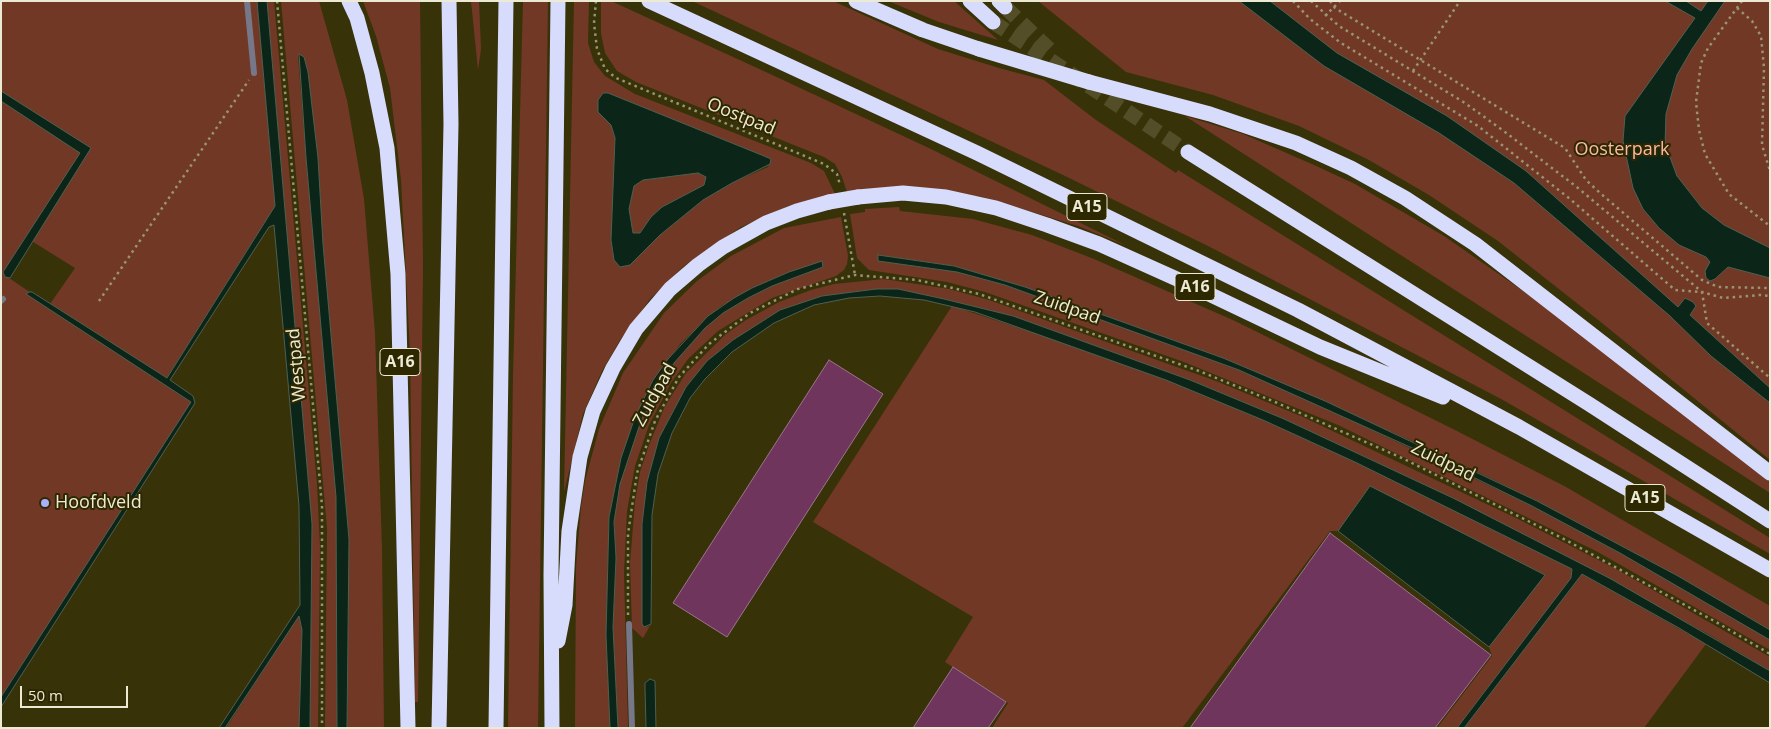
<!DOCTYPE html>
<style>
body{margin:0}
#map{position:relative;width:1771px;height:729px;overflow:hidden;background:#383209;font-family:"Open Sans",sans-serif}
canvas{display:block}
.frame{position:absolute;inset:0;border:2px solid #ecead4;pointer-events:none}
.scale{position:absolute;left:20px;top:686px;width:108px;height:22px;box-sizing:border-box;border:2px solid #ecead4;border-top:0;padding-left:6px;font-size:15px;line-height:18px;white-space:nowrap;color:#ecead4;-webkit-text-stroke:4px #2e2800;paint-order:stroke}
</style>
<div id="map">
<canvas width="1771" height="729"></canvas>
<div class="frame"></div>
<div class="scale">50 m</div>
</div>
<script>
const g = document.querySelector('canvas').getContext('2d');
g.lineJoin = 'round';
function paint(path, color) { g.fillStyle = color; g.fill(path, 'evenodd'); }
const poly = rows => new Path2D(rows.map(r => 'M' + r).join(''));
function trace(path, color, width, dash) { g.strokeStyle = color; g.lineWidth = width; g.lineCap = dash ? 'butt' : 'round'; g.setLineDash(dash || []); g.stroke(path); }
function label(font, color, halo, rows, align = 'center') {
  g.font = font + ' "Open Sans",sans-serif'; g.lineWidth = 4; g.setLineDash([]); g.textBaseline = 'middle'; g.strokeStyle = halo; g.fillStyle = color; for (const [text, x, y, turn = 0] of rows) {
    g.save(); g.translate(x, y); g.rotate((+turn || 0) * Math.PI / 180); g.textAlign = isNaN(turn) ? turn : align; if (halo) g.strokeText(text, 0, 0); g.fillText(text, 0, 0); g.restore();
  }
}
paint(poly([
 [1,1,257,1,275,198,275,206,166,379,50,304,75,268,30,240,6,276,193,402,1,702],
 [267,1,274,1,317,484,320,547,318,728,310,728,312,524],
 [281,1,319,1,347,100,364,199,375,333,382,549,384,728,347,728,349,539,323,244,318,158,308,72,304,57,299,54,298,56,306,158,336,497,337,728,325,728,327,529],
 [363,1,420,1,423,268,418,702,415,702,410,352,401,180,390,88,376,36],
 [471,1,479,1,481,49,478,70],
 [523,1,548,1,538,728,508,728,513,376],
 [574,1,589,1,588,43,594,62,605,76,635,94,811,163,824,171,835,194,788,206,741,227,684,266,650,299,622,337,602,371,583,414,564,492],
 [608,93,764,156,771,159,768,167,732,183,703,200,660,235,630,265,612,251,615,138,611,125,598,112],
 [601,1,611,1,768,73,931,149,1127,246,1078,226,983,197,890,187,847,192,842,177,835,164,824,157,636,82,617,71,605,53,601,33],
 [692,1,833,1,938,49,999,68,1044,80,1096,120,1176,173,1178,170,1770,538,1770,554,1503,400,1210,247,1061,174],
 [888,1,954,1,998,40,939,22],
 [1038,1,1770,1,1770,460,1602,323,1498,241,1429,195,1369,160,1299,126,1213,95,1126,72],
 [1185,116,1243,134,1314,165,1355,184,1444,236,1536,300,1770,480,1770,493],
 [698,173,706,177,704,185,662,207,651,217,640,233,633,233,629,209,634,186,643,180],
 [899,207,900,211,973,219,1032,235,1094,259,1235,321,1453,429,1566,487,1770,606,1770,630,1678,576,1537,501,1430,449,1223,358,1025,287,954,266,878,255,957,272,1005,285,1239,370,1319,405,1532,506,1620,553,1770,640,1770,650,1596,551,1338,425,1184,362,985,292,947,282,869,270,857,258,850,214,865,212,865,209],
 [841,217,848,256,847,264,844,270,836,276,772,298,718,331,688,359,671,383,649,425,635,466,627,511,624,573,628,728,618,728,613,627,616,558,614,522,620,484,642,418,674,363,705,328,723,313,748,298,772,286,823,267,789,272,752,288,721,306,681,343,653,380,644,398,621,458,609,517,606,635,610,728,575,728,576,567,581,507,585,481,599,429,623,373,664,313,697,281,731,256,784,228],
 [884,279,949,289,989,300,1216,381,1303,417,1516,518,1616,569,1770,657,1770,671,1708,634,1455,499,1284,419,1190,380,1013,316,944,299,876,289,822,296,780,310,733,340,707,361,686,387,659,438,647,482,642,524,642,624,648,627,651,624,643,638,632,628,630,563,635,502,640,472,649,445,665,406,686,373,726,334,746,320,779,302,811,290,834,284],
 [952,306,1062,342,1166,380,1263,420,1355,462,1572,569,1571,578,1457,728,1437,728,1492,656,1489,647,1370,486,1338,531,1330,531,1182,728,992,728,1008,703,945,662,973,617,813,522],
 [1582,574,1706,644,1644,728,1464,728],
 [299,615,302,630,299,728,226,728]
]), '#713925');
const water = poly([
 [257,1,267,1,312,524,310,728,299,728,302,630,299,616,225,728,219,728,300,605,299,506,274,225,269,227,170,380,193,396,195,403,1,707,1,697,191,402,26,294,29,292,32,292,167,378,275,206,257,1],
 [1239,1,1270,1,1337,53,1447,116,1526,171,1678,307,1685,298,1693,302,1696,306,1690,315,1770,388,1770,403,1711,356,1670,316,1514,183,1439,133,1324,66,1239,1],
 [1665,1,1686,1,1701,11,1708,1,1725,1,1692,49,1677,75,1666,114,1665,144,1677,176,1702,208,1724,225,1770,248,1770,278,1728,267,1715,279,1710,281,1706,278,1705,271,1710,262,1706,257,1679,245,1659,228,1643,209,1633,188,1623,141,1625,116,1695,18,1665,1],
 [299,54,304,57,308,72,318,158,323,244,349,539,347,728,337,728,336,497,306,158,299,54],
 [1,91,91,148,10,278,5,277,3,272,80,153,1,101,1,91],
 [603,93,608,93,764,156,771,159,770,164,732,183,703,200,660,235,630,265,620,267,614,260,611,240,615,138,611,125,598,112,598,100,603,93],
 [698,173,706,177,704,185,662,207,651,217,640,233,633,233,629,209,634,186,643,180,698,173],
 [878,255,954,266,1025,287,1223,358,1325,401,1537,501,1678,576,1770,630,1770,640,1620,553,1532,506,1430,456,1239,370,1005,285,957,272,878,261,878,255],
 [822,261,823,267,772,286,748,298,723,313,705,328,674,363,642,418,620,484,614,522,616,558,613,627,618,728,610,728,606,635,609,517,621,458,635,417,653,380,668,359,708,316,734,298,752,288,789,272,822,261],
 [876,289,898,289,944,299,1013,316,1190,380,1284,419,1455,499,1611,579,1770,671,1770,683,1679,628,1582,574,1464,728,1457,728,1571,578,1572,569,1355,462,1263,420,1166,380,975,312,924,300,880,296,849,298,814,305,774,323,732,352,705,379,690,398,672,433,658,474,652,515,651,624,644,627,642,624,642,524,647,482,659,438,686,387,707,361,733,340,780,310,822,296,876,289],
 [1370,486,1545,575,1489,647,1338,531,1370,486],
 [650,679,655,681,656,728,646,728,645,688,645,683,650,679]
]);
paint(water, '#0c2519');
trace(water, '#4f6051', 1);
const building = poly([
 [829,360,883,394,727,637,673,603,829,360],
 [1330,533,1491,655,1435,728,1190,728,1330,533],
 [953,667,1006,702,988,728,913,728,953,667]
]);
paint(building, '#70355d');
trace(building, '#9a758c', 1);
trace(poly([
 [1005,7,1053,53],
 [993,22,1188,152]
]), '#534e27', 15, [15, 8]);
trace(poly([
 [277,1,322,506,322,728],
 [596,1,594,23,597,49,605,69,616,78,824,164,837,174,840,185],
 [1293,1,1310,19,1341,43,1478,126,1570,199,1675,290,1702,292,1707,323,1770,378],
 [1311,1,1339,26,1465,103,1505,132,1578,188,1702,292,1723,298,1760,295,1770,296],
 [1330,1,1335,8,1565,148,1586,180,1600,193,1702,280,1718,287,1770,288],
 [1742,1,1708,48,1701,63,1696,102,1699,130,1705,154,1729,194,1770,226],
 [1737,8,1752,21,1761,36,1764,68,1762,145,1770,171],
 [1325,16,1340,1],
 [1413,71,1460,1],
 [844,213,855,275],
 [99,301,249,80],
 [628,615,628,534,637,473,655,421,679,377,709,344,750,313,798,289,855,275,917,280,979,294,1199,371,1275,402,1402,458,1562,538,1716,622,1770,654]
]), '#989475', 2.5, [2.5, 4]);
trace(poly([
 [247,1,254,73],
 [1,301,3,299],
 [629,624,632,728]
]), '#767889', 6);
trace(poly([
 [349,1,357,18,372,73,387,148,398,274,408,728],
 [649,1,977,153,1298,310,1519,427,1770,570],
 [856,1,923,30,979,49],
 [970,1,993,22],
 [999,1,1005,7],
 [1089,82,1210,114,1296,143,1351,168,1405,198,1475,244,1770,473],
 [1188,152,1589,404,1770,521],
 [858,197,903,193,946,197,996,208,1047,225,1099,244,1188,284,1320,347,1443,397],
 [558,641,565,605,569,531,580,457,593,411,613,368,636,329,670,289,698,265,723,247,766,223,797,211,829,202],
 [439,728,451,124,449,1],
 [496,728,506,1],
 [552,728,551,575,558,1]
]), '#d7dbfc', 15);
trace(poly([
 [979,49,1089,82],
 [829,202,858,197]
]), '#d7dbfc', 15);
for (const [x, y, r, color] of [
 [45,503,5,"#aaaffb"]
]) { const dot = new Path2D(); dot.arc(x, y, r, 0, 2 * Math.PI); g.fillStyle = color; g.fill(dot); trace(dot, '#2e2800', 2); }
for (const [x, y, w] of [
 [1087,207,40],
 [1195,287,40],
 [400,362,40],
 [1645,498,40]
]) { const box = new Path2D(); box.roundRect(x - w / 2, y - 13.5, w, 27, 4); g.fillStyle = '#2e2800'; g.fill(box); trace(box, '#ecead4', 1); }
label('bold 16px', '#ecead4', null, [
 ["A15",1087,207],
 ["A16",1195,287],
 ["A16",400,362],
 ["A15",1645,498]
]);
label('18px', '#ecead4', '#2e2800', [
 ["Oostpad",741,117,22],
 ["Zuidpad",1067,308,19],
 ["Westpad",297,365,-95],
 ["Zuidpad",655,395,-61],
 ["Zuidpad",1443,462,26]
]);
label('18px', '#f9bba5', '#2e2800', [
 ["Oosterpark",1622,150]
]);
label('18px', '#ecead4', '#2e2800', [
 ["Hoofdveld",55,503]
], 'left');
</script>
